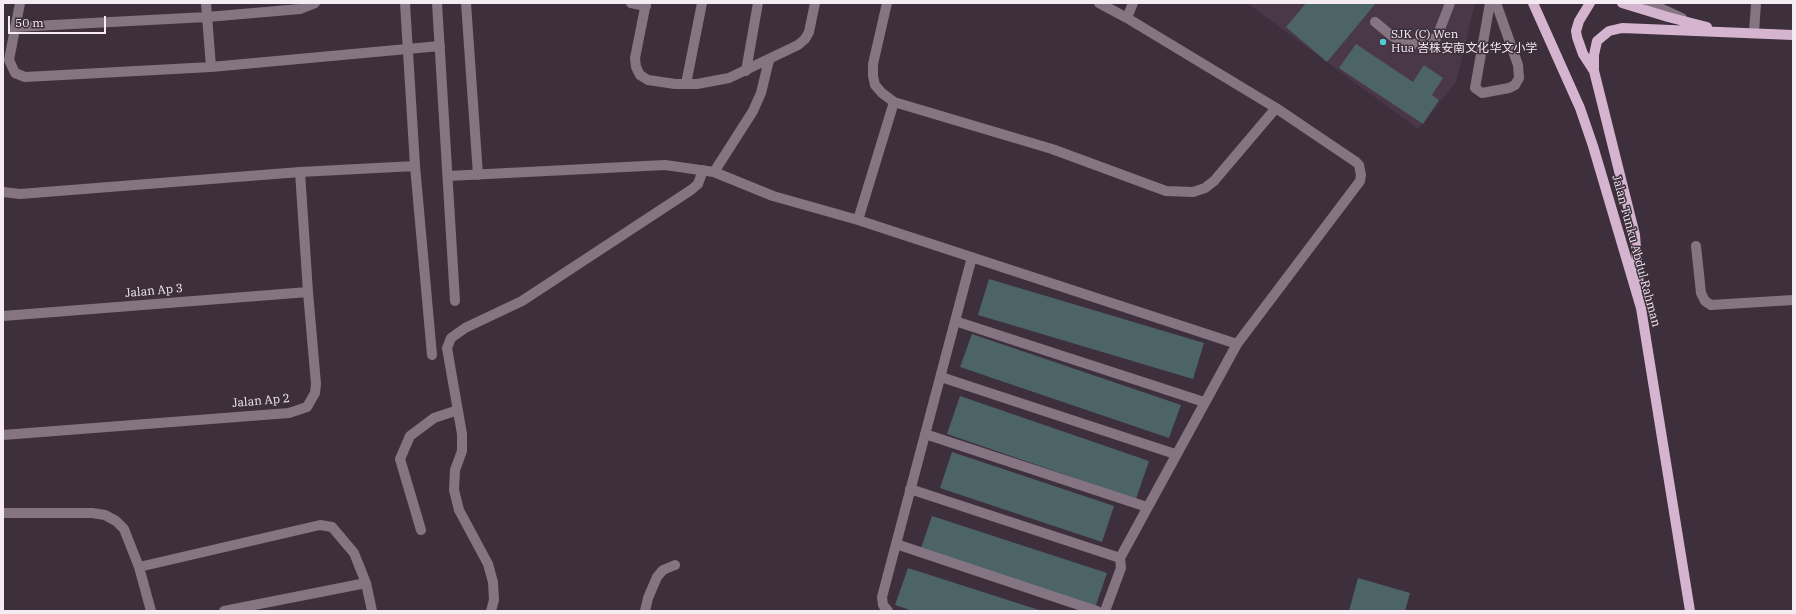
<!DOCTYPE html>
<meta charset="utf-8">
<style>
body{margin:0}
#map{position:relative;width:1796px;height:614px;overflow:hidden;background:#3d303c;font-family:"IBM Plex Serif",serif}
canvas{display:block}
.frame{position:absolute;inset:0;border:4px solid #f4ebf3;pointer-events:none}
.scale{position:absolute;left:8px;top:16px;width:98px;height:18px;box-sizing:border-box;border:2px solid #f4ebf3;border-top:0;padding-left:5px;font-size:12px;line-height:14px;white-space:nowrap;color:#f4ebf3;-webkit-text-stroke:3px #3d303c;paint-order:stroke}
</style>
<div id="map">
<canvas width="1796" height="614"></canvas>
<div class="frame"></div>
<div class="scale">50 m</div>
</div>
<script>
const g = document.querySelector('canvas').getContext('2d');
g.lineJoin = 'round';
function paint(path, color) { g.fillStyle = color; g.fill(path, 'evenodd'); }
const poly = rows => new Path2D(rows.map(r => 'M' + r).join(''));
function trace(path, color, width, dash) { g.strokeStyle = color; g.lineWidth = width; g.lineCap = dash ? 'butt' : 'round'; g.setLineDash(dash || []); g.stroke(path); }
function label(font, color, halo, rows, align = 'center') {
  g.font = font + ' "IBM Plex Serif","Noto Sans SC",serif'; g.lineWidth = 3; g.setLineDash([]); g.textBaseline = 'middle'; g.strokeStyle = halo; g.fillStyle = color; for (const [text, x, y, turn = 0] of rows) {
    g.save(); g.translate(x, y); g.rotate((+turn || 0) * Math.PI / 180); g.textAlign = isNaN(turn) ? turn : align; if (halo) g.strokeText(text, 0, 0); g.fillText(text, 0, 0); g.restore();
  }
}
paint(poly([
 [1247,3,1475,3,1456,82,1418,129]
]), '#4a3848');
paint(poly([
 [1306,3,1376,3,1327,62,1286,27],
 [1356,44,1413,82,1424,65,1443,78,1432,95,1439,100,1423,124,1339,68],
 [989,279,1204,343,1193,379,978,315],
 [972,334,1181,405,1169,438,960,367],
 [960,396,1149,461,1136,499,947,434],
 [952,452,1114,506,1102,542,940,488],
 [932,516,1107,573,1095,608,920,551],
 [908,568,1042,611,913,611,895,605],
 [1358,578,1410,593,1405,611,1349,611]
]), '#4d6467');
trace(poly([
 [20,3,9,60,15,73,25,77,211,67,440,46],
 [206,3,211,67],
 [405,3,415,166,432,355],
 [437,3,455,301],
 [466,3,478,175],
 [631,3,646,6],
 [646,3,635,58,636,67,640,75,648,80,675,84,697,84,729,78,798,45,805,39,809,32,815,3],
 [887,3,873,64,873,76,875,85,882,93,894,102,1052,149,1166,191,1193,192,1205,188,1214,181,1276,108],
 [1099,3,1127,18,1276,108,1356,162,1359,165,1361,175,1360,181,1237,344,1120,558,1121,568,1105,611],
 [1490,3,1475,88,1482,93,1509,88,1515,85,1519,78,1518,65,1496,3],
 [1649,3,1682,18],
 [1127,18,1133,3],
 [1375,22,1392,36,1402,42,1413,44,1426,43,1437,37,1450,3],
 [15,27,207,17,300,9,315,3],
 [1754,33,1756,3],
 [746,71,758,3],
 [686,84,702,3],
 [714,172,753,111,761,93,769,60],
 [448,176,665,165,714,172,773,196,858,220,1237,344],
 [3,192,20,194,300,172,415,166],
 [858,220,894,102],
 [1696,246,1701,293,1705,301,1711,305,1793,300],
 [3,316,308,292],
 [955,321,1204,402],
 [941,377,1175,454],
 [925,434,1147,507],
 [3,435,289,413,307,407,315,393,316,384,308,292,300,172],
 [910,489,1120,558],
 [3,513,92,513,105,515,116,521,124,529,139,567,151,611],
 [421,530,400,459,410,436,434,418,458,410],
 [896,544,1097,611],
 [139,567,320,525,332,527,354,553,366,583,372,611],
 [224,611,366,583],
 [491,611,494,600,493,582,488,564,459,510,454,490,455,470,462,451,462,434,447,348,451,338,465,328,522,301,691,190,698,184,703,170],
 [645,611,648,598,657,577,663,570,675,565],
 [888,611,883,605,882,597,972,257]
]), '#857583', 10);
trace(poly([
 [1533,3,1580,108,1593,146,1641,308,1690,611],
 [1590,3,1579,21,1576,31,1577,37,1583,54,1594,71],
 [1622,3,1668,17,1707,27],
 [1639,288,1635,235,1594,71,1594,55,1597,41,1609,31,1622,28,1793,35]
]), '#d5b4d0', 10);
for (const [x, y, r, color] of [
 [1383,42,4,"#52cbd9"]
]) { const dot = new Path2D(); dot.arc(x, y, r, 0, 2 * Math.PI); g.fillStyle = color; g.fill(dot); trace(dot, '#3d303c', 1.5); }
label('12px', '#f4ebf3', '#3d303c', [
 ["SJK (C) Wen",1391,35],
 ["Hua 峇株安南文化华文小学",1391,49]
], 'left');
label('12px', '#f4ebf3', '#3d303c', [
 ["Jalan Tunku Abdul Rahman",1636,251,75],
 ["Jalan Ap 3",154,291,-5],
 ["Jalan Ap 2",261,401,-5]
]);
</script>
